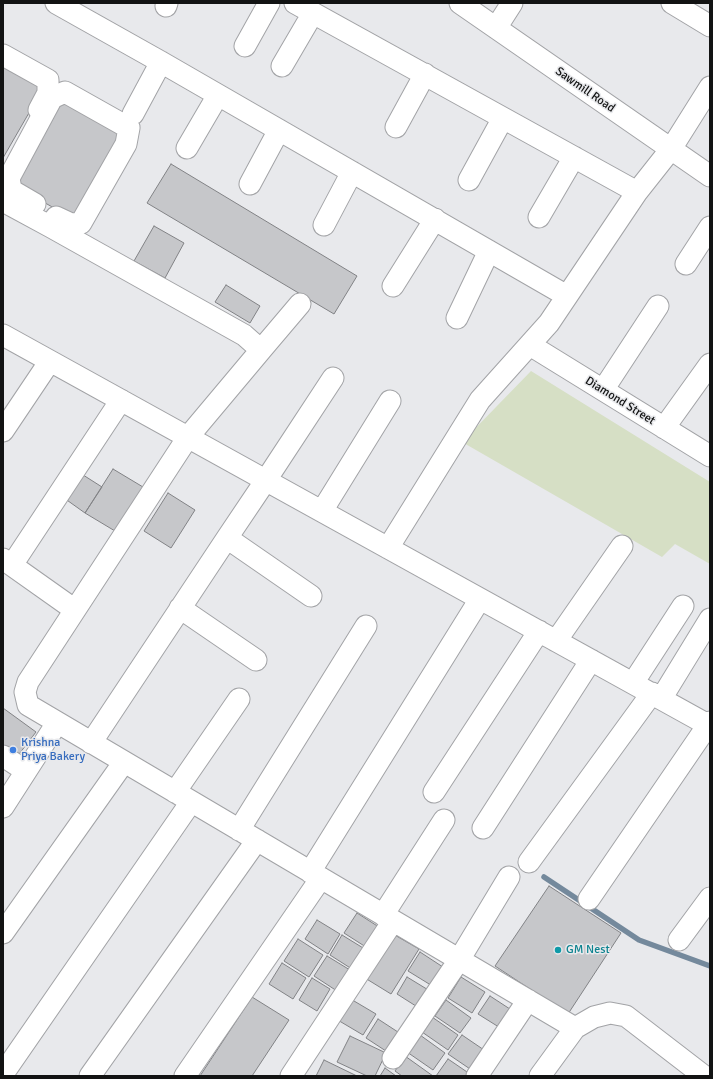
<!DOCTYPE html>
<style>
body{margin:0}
#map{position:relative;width:713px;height:1079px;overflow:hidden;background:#e8e9ec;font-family:Signika,sans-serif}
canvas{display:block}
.frame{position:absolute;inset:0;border:4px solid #121313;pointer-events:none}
</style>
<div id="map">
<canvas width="713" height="1079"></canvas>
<div class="frame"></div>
</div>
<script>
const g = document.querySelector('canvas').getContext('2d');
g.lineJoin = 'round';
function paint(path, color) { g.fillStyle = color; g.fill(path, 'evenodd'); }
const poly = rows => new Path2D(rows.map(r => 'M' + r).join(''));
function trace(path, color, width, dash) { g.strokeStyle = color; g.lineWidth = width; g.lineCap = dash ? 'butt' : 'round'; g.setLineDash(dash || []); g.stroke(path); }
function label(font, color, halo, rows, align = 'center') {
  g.font = font + ' Signika,sans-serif'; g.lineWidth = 3; g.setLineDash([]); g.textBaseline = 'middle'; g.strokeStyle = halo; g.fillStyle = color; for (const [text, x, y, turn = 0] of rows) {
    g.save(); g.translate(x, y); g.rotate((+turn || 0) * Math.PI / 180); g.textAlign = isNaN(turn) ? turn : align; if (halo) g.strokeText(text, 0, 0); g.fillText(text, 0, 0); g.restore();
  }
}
paint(poly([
 [531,371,710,482,710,564,675,544,662,557,462,442]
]), '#d6dfc5');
trace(poly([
 [544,877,639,940,710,966]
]), '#74899c', 5.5);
const building = poly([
 [3,60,45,85,3,158,3,60],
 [63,96,125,132,75,220,12,184,63,96],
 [171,164,357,276,334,314,147,203,171,164],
 [154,226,184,243,165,278,134,261,154,226],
 [226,285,260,306,250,323,215,302,226,285],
 [113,469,143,487,115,531,85,513,113,469],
 [80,473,102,487,85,513,64,498,80,473],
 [168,493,195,510,171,548,144,531,168,493],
 [3,708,36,732,13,762,3,754,3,708],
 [549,886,621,933,568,1014,495,966,549,886],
 [357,913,382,929,369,949,344,933,357,913],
 [317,920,340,934,328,954,305,939,317,920],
 [393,934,419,949,391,994,365,978,393,934],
 [342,935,368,951,355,971,330,955,342,935],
 [298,939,323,955,309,977,284,961,298,939],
 [420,952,446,969,434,987,408,971,420,952],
 [327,956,350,970,337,991,314,976,327,956],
 [282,963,306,978,293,999,269,984,282,963],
 [407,977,430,991,419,1008,397,994,407,977],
 [461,977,485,992,472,1013,448,998,461,977],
 [312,978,330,989,317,1011,299,1000,312,978],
 [490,996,513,1011,502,1029,478,1014,490,996],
 [252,997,289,1020,252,1076,200,1076,252,997],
 [349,998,376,1014,363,1035,336,1019,349,998],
 [446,1000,471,1018,460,1033,435,1016,446,1000],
 [432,1017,458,1035,448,1050,422,1032,432,1017],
 [378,1019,401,1034,389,1053,366,1038,378,1019],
 [420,1035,445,1053,433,1070,407,1052,420,1035],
 [462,1035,487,1052,473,1071,448,1054,462,1035],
 [350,1036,386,1053,375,1076,367,1076,337,1062,350,1036],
 [405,1056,433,1076,402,1076,395,1071,405,1056],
 [448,1059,470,1074,469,1076,436,1076,448,1059],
 [324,1060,357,1076,316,1076,324,1060],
 [385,1068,396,1076,380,1076,385,1068]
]);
paint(building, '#c6c7ca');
trace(building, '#818285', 1);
const street = poly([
 [56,3,161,62,567,296],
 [295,3,637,192],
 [460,3,710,176],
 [672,3,710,26],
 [166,6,167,3],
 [496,28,512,3],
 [245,46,269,3],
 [3,55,48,80,48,93,39,110],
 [282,66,313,13],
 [133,114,161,62],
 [396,127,425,74],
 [187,148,218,95],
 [469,180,503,118],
 [250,184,279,130],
 [3,201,51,227,244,335,261,350,188,437,28,682,25,692,28,705,575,1028],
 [35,204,11,190,9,178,52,98,65,92,129,128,126,144,81,223,71,224,56,217],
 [539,217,574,157],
 [324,225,352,172],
 [686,264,710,227],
 [393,286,435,219],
 [457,318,489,251],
 [3,335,710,726],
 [530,345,710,456],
 [261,350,300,304],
 [603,390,658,306],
 [664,428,710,364],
 [3,431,50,361],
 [322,511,390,401],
 [227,538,311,596],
 [388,548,480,400,549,323,637,192,671,149,710,87],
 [3,559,75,610],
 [12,565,121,400],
 [180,608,256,660],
 [556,641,622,546],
 [633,683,683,606],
 [661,699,710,619],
 [91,743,227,538,266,480,333,378],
 [3,756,26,771],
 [175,792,239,699],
 [434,792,539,631],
 [3,807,57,723],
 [483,828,591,660],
 [239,830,366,626],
 [529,862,652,693],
 [310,872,480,599],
 [589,899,710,722],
 [383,915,444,820],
 [3,933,124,762],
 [679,940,710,898],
 [393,1058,459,960,509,877],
 [3,1074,191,802],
 [90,1076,257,840],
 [185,1076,321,878],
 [291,1076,393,921],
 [477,1076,528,1000],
 [540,1076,575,1028,594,1017,610,1013,626,1016,704,1076]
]);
trace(street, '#a2a3a6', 23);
trace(street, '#fff', 21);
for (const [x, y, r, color] of [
 [13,750,4,"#3f7fe0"],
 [558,950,4,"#0f9aa8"]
]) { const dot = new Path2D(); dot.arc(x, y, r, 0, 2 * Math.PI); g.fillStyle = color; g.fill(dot); trace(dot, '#e8e9ec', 1.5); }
label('12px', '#121313', '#e8e9ec', [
 ["Sawmill Road",585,90,35],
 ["Diamond Street",620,401,32]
]);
label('12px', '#366cbe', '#e8e9ec', [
 ["Krishna",21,743],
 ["Priya Bakery",21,757]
], 'left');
label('12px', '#0d838f', '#e8e9ec', [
 ["GM Nest",566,950]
], 'left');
</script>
